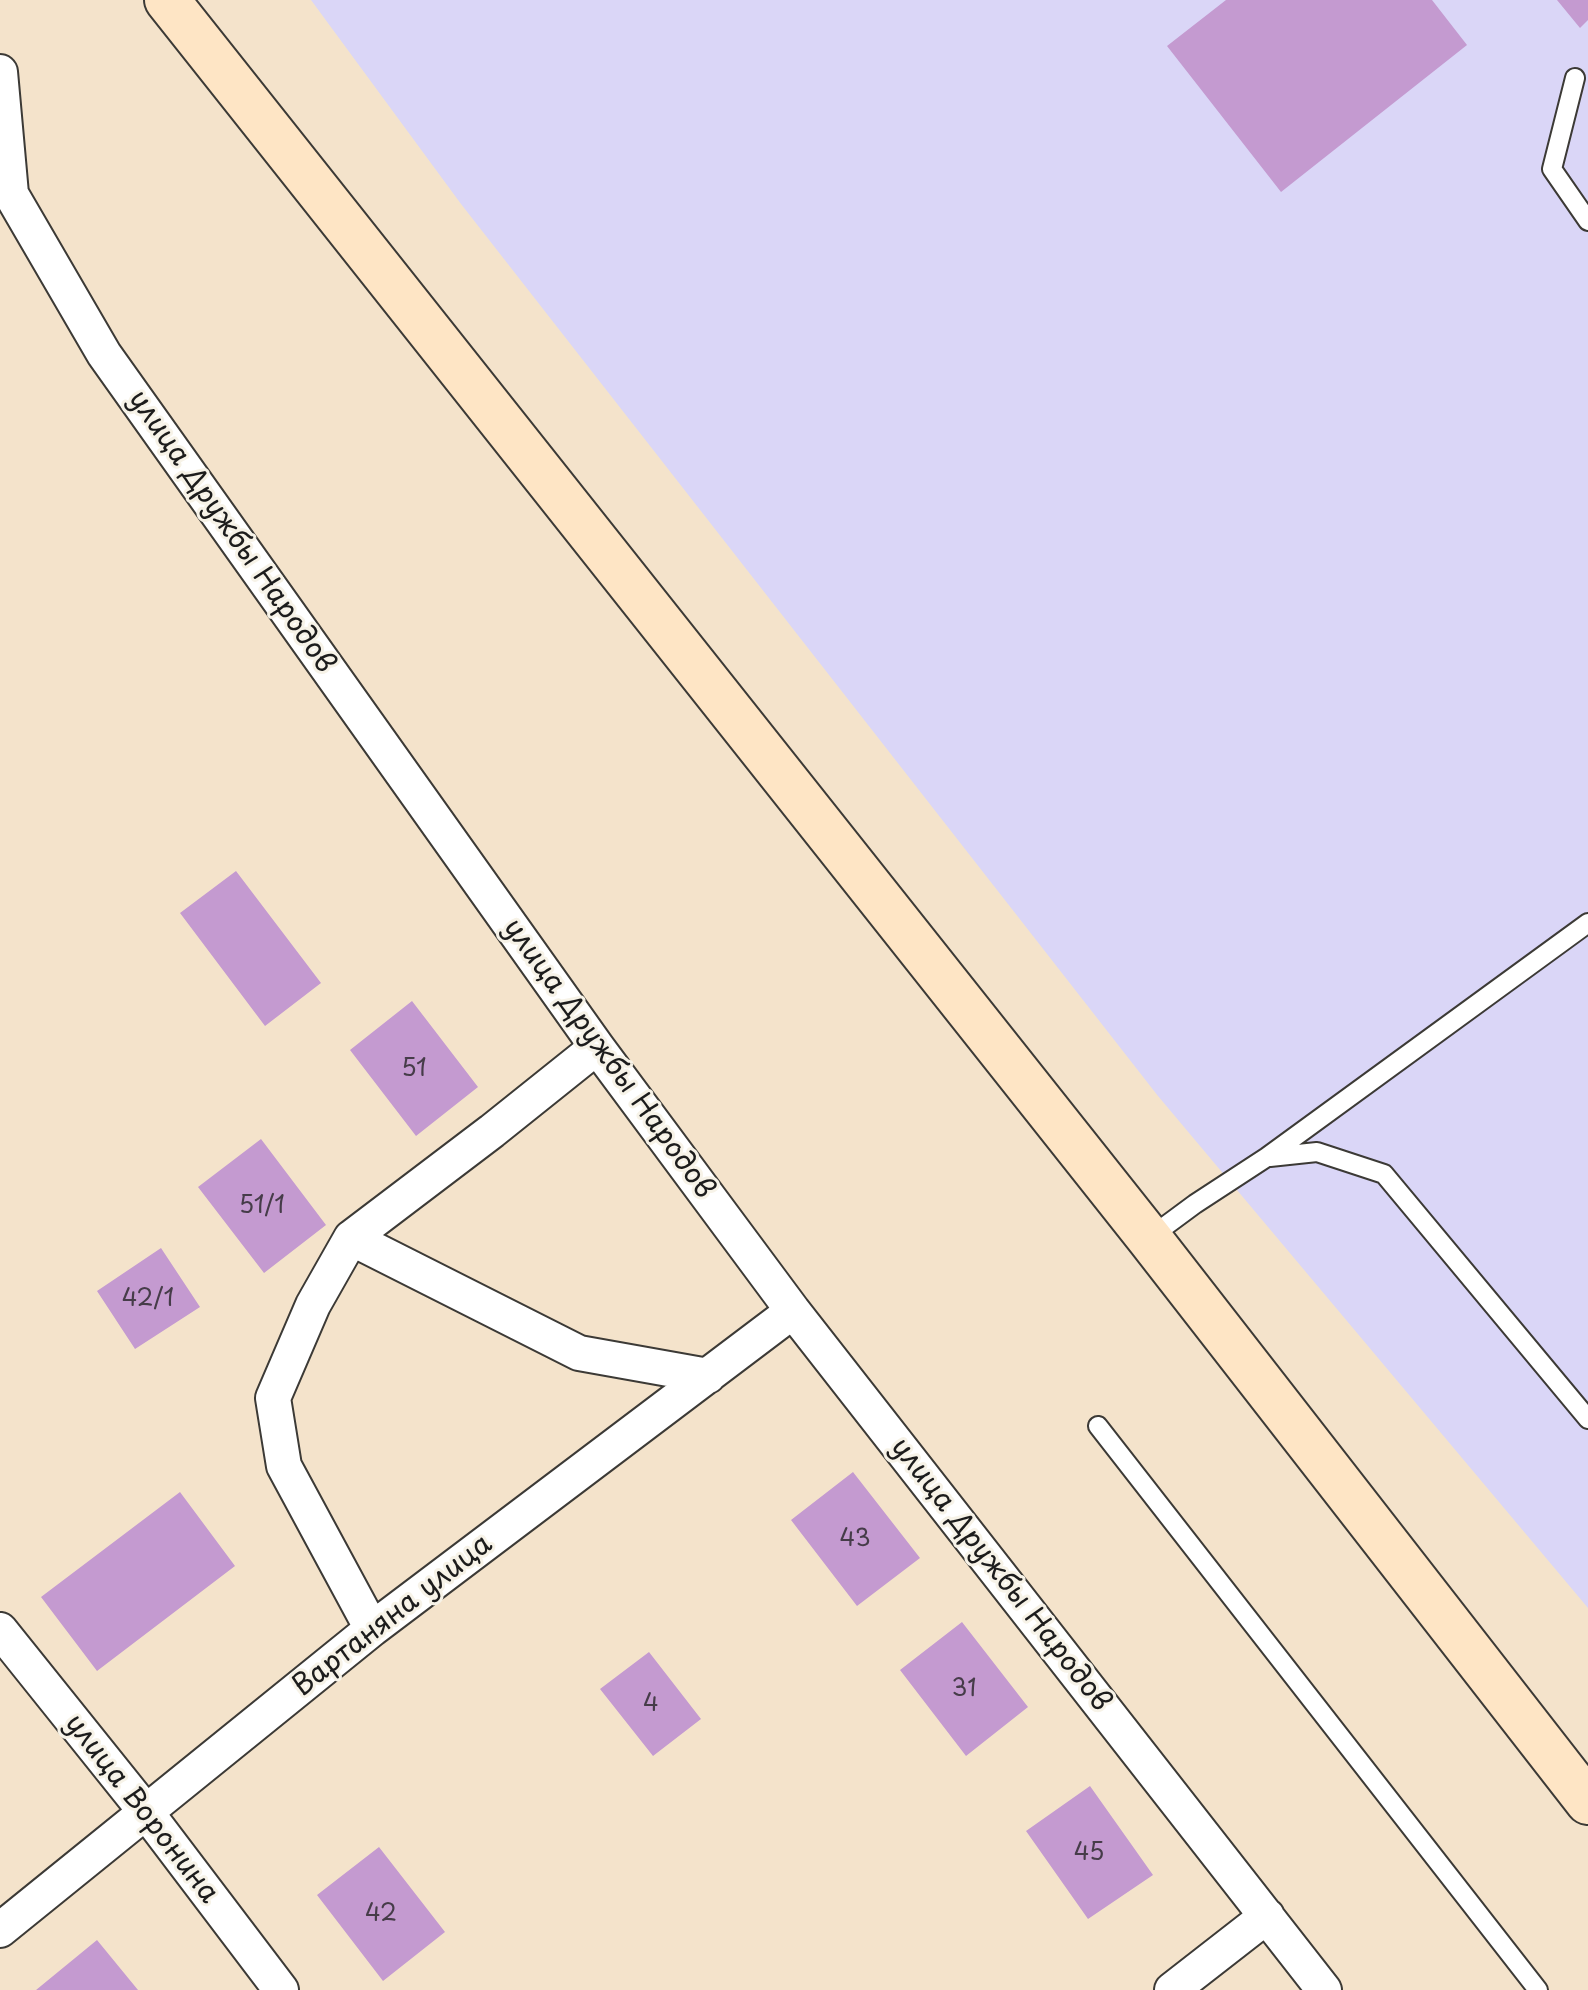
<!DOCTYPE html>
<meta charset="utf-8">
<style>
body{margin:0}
canvas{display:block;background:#f4e3cb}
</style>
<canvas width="1588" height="1990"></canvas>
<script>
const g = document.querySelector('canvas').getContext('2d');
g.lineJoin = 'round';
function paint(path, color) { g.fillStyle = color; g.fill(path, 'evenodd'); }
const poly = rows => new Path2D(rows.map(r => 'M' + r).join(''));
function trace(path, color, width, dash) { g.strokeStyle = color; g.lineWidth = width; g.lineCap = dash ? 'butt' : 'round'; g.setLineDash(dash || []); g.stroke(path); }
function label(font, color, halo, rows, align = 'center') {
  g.font = font + ' "Playpen Sans",sans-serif'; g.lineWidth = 6; g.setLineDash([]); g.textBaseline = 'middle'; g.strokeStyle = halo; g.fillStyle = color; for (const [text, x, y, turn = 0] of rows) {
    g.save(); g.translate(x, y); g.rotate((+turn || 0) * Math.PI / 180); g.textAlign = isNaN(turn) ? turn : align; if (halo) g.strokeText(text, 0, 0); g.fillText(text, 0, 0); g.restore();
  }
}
paint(poly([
 [311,0,1588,0,1588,1608,1158,1096,461,204]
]), '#dad6f7');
paint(poly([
 [1226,0,1432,0,1467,45,1281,192,1167,46],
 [1557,0,1588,0,1588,20,1580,28],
 [236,871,321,983,265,1026,180,913],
 [412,1001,478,1087,416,1136,350,1050],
 [261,1139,326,1225,264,1273,198,1187],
 [161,1248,200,1307,135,1349,97,1291],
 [853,1472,920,1558,857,1606,791,1520],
 [180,1492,235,1566,97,1671,41,1597],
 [962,1622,1028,1707,966,1756,900,1670],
 [649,1652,701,1719,653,1756,600,1689],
 [1090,1786,1153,1875,1088,1919,1026,1831],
 [379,1847,445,1932,383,1981,317,1895],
 [97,1940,138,1990,36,1990]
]), '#c49ad0');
const lane = poly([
 [1575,78,1552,169,1588,221],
 [1270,1157,1317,1152,1384,1174,1588,1419],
 [1149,1238,1195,1204,1267,1157,1588,923],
 [1098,1426,1538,1990]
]);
const street = poly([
 [0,72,11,194,104,354,597,1047,793,1311,1324,1990],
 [351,1238,579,1353,708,1376],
 [372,1629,284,1466,273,1398,313,1305,351,1238,492,1131,597,1047],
 [0,1630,146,1812,281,1990],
 [0,1930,372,1629,793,1311],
 [1172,1990,1267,1916]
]);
const secondary = poly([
 [167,0,1149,1238,1588,1802]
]);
trace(lane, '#3c3a36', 22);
trace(street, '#3c3a36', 38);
trace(secondary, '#3c3a36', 48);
trace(lane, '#fff', 18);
trace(street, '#fff', 34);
trace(secondary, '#fee5c5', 44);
label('24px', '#463c49', null, [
 ["51",414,1069],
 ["51/1",262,1206],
 ["42/1",148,1299],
 ["43",855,1539],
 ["31",964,1689],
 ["4",651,1704],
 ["45",1089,1853],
 ["42",381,1914]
]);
label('28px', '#1c1c1c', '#f7f3e8', [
 ["улица Дружбы Народов",231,532,55],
 ["улица Дружбы Народов",608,1059,54],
 ["улица Дружбы Народов",1000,1575,52],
 ["Вартаняна улица",393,1616,-38],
 ["улица Воронина",141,1809,52]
]);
</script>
